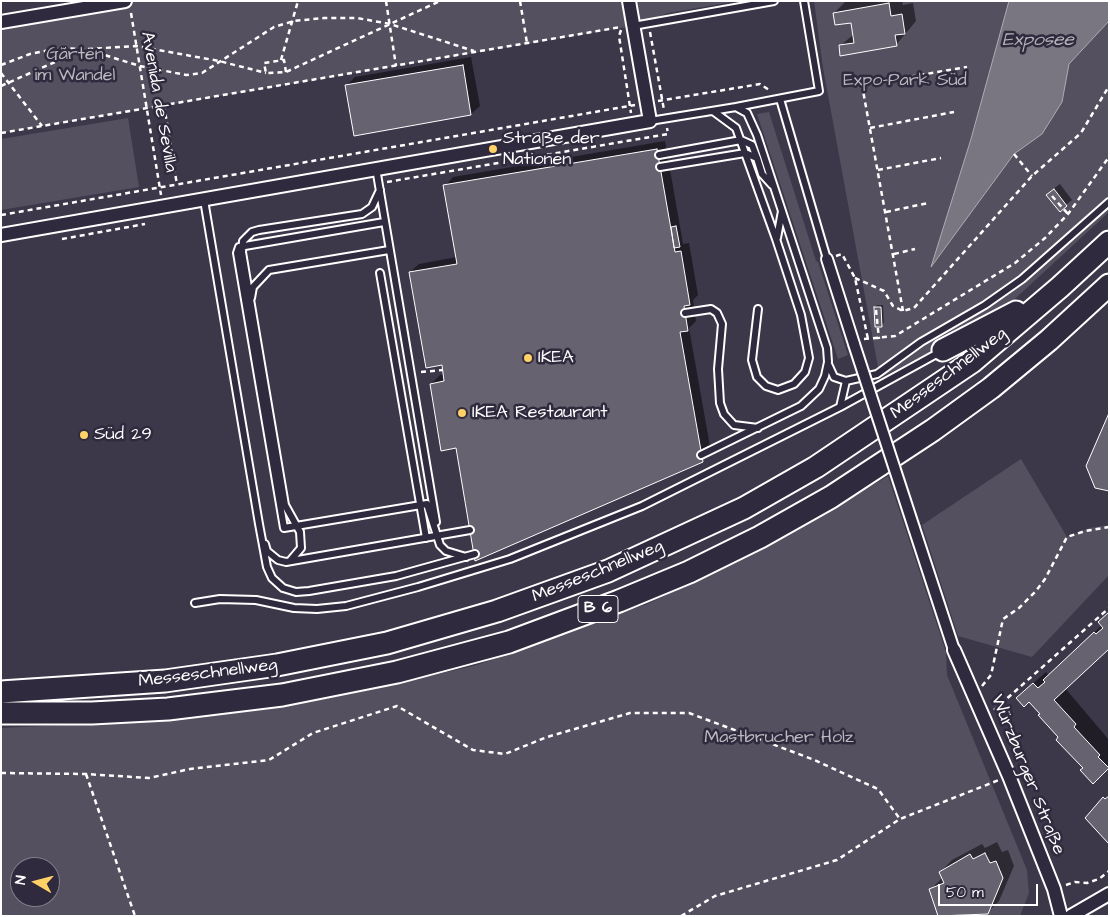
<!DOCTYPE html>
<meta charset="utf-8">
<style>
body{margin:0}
#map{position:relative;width:1110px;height:917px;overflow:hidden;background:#3c3749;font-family:"Architects Daughter",sans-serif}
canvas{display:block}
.frame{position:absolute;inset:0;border:2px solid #fff;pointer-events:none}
.north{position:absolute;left:10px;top:857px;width:50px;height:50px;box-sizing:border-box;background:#2f2a3d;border:1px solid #827f8b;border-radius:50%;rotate:278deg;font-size:14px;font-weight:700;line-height:20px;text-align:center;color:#fff}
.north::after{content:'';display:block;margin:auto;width:18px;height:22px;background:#ffd166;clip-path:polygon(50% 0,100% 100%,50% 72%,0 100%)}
.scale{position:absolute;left:938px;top:884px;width:100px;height:22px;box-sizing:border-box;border:2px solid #fff;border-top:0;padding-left:6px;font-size:15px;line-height:18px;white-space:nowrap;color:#fff;-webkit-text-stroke:4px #2f2a3d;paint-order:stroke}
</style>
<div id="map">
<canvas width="1110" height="917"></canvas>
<div class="frame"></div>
<div class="north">N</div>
<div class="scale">50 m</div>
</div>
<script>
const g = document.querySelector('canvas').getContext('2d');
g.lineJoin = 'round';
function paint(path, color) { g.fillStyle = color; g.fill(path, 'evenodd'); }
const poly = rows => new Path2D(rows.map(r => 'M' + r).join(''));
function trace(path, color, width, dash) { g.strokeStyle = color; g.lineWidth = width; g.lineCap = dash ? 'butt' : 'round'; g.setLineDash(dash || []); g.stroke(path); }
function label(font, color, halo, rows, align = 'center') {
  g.font = font + ' "Architects Daughter",sans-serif'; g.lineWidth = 5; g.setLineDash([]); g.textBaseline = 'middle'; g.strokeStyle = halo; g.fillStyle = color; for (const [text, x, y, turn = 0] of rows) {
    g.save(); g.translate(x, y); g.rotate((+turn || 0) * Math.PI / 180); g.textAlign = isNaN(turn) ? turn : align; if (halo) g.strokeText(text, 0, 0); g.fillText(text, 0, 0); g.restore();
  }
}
paint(poly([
 [125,1,738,1,668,13,633,26,1,133,1,22],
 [814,1,1009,1,971,139,932,265,1014,154,1042,134,1062,102,1069,64,1109,21,1109,212,992,320,880,378,823,68],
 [769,112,816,261,818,262,848,355,838,359,757,114],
 [128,118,139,187,1,210,1,139],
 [1021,459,1067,537,1089,528,1109,525,1109,575,1032,657,958,636,922,525],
 [888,476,946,652,947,675,1027,870,1029,893,1020,916,1,916,1,728,170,720,278,707,383,687,477,665,647,604,738,562,815,520],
 [20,867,50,867,50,897,20,897]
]), '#555060');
const water = poly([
 [1009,1,1109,1,1109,21,1069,64,1062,102,1042,134,1014,154,931,267,971,139,1009,1]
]);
paint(water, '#797682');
trace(water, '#afadb4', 1);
paint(poly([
 [846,1,902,1,903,5,913,3,916,21,896,45,840,46,854,34,852,21,834,13],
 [471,57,480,106,471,114,355,134,347,85,355,77],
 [665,141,683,244,689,243,698,295,693,300,696,321,689,328,711,452,702,461,457,447,431,384,440,375,445,374,443,364,410,272,419,264,457,257,445,186,453,177],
 [1060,184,1072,200,1066,205,1053,189],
 [877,305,883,305,884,323,881,325,875,307],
 [1109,613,1109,647,1065,688,1109,740,1109,768,1084,768,1042,714,1029,687,1046,672,1049,676,1102,625],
 [997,842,1002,852,1008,850,1014,866,999,901,987,913,981,916,970,916,969,913,965,916,939,916,931,889,943,877,940,872,952,860,982,844,985,848]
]), '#0007');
const building = poly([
 [889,3,891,16,902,14,905,34,895,35,897,46,840,56,839,45,854,43,851,23,835,25,833,13,889,3],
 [463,65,471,115,354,136,345,85,463,65],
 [657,149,675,252,681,251,690,305,684,306,688,331,680,332,703,462,475,561,456,448,441,451,430,384,444,381,442,365,426,368,409,272,457,264,443,185,657,149],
 [1054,189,1067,206,1060,212,1046,195,1054,189],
 [676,226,680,247,674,248,671,227,676,226],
 [874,307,881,307,882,327,875,327,874,307],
 [1109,413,1109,491,1095,488,1086,466,1109,413],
 [1109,612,1109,649,1054,700,1076,724,1074,727,1100,755,1098,757,1109,768,1093,784,1080,770,1083,768,1056,740,1058,737,1038,715,1040,714,1029,702,1024,707,1016,698,1033,683,1038,688,1045,682,1043,680,1094,632,1096,634,1103,628,1098,622,1109,612],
 [1109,796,1109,843,1108,843,1085,818,1103,797,1105,799,1109,796],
 [985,853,990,863,996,861,1003,878,988,914,938,916,929,889,944,883,939,872,970,854,973,859,985,853]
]);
paint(building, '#666270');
trace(building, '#fff', 1);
const service = poly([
 [633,26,774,1],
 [780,99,827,259],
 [736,107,819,91,804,1],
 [713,111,736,128,776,239,801,315,809,358,805,372,794,384,778,390,766,386,757,377,752,360,758,309],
 [650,121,736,107,747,113,757,135,827,348,828,362,825,376,819,389,801,406,701,455],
 [659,155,741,140,752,145,757,158],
 [660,167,745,153,757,158,762,174,772,185],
 [376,168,436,522],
 [204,200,259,524,267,567,272,578,283,588,296,592,309,591,396,576,475,554],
 [384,222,239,247,237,253,284,528,427,504,440,545,446,551,466,557],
 [777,238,782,211],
 [380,273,426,538],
 [251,298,253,287,269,270,389,250],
 [685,313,711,309,717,313,722,324,718,369,720,403,724,414,734,425,758,428],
 [828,364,834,377,846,381,877,374,921,342,985,305,1022,279,1109,202],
 [840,407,846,381],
 [265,544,267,551,278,560,286,562,470,530],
 [290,561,301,548,300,532,285,505,242,252,243,241,252,232,259,230,362,214,372,207,380,190],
 [195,603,220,599,256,600,294,608,317,609,346,606,418,587,510,559,642,506,840,407,940,352]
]);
const pedestrian = poly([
 [827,259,854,344],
 [914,528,954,650]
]);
const minor = poly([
 [1,22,125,1],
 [1,235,650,121,629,1],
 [954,650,1009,776,1054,889,1061,916],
 [1071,916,1109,894]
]);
const trunk = poly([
 [943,350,1016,312],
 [1,692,165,681,277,665,387,643,497,611,608,571,744,508,816,467,972,362,1060,287,1109,242],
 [1,713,92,713,168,709,282,695,397,672,509,642,619,601,689,572,760,537,831,497,933,430,991,388,1049,340,1109,285]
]);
trace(service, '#fff', 10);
trace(pedestrian, '#fff', 14);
trace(minor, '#fff', 16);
trace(trunk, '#fff', 25);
trace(poly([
 [386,1,396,66],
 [520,1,527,43],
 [131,13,161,195],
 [621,30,619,36,631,113],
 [650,32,664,110],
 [88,49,136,46,219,61,266,73],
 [281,60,298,1],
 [1,65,30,54,59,48,85,49,140,66,186,75,202,73,274,27,294,21,324,18,357,18,390,24,474,51],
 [286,72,284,60,264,63,266,73,286,72,440,1],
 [1,73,42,126],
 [1,86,82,50],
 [658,101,760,84,769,90],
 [164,105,177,185],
 [870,128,954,112],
 [1,133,621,27],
 [1014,154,1032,176],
 [878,170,941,158],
 [387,182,668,134,667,128],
 [1052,196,1068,214],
 [886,212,928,203],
 [1,215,635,105],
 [62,239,145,224],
 [894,254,915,249],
 [836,256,842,254,855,278,868,339],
 [855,278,884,291,893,306,903,311,914,308,1032,176,1081,133,1109,86],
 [876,310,879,339],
 [903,311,862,85,967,67],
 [864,339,895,336,1015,263,1045,238,1068,214,1109,157],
 [421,372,443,370],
 [982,686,991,675,1003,619,1019,608,1036,591,1045,579,1067,537,1085,531,1109,527],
 [994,710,1109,608],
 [1,773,86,774,149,778,190,769,269,760,313,733,397,706,473,750,505,754,547,737,630,713,689,713,812,759,878,789,900,819],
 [86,774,135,916],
 [1066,885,1075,882,1087,883,1099,879,1109,871],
 [681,916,715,896,837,860,900,819,999,780]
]), '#fff', 2.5, [5, 4]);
trace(service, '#2f2a3d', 6);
trace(pedestrian, '#2f2a3d', 10);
trace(minor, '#2f2a3d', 12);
trace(trunk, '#2f2a3d', 21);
const pedestrianBridge = poly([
 [854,344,914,528]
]);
trace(pedestrianBridge, '#fff', 14, []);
trace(pedestrianBridge, '#2f2a3d', 10);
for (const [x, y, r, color] of [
 [493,149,5,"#ffd166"],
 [528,358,5,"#ffd166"],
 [462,413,5,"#ffd166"],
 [84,435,5,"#ffd166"]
]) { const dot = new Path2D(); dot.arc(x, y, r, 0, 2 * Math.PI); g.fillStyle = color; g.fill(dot); trace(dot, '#2f2a3d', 2); }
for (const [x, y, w] of [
 [598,609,40]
]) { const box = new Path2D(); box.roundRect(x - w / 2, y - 13.5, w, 27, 4); g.fillStyle = '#2f2a3d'; g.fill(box); trace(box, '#fff', 1); }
label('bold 16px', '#fff', null, [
 ["B 6",598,609]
]);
label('18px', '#bbb9bf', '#2f2a3d', [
 ["Gärten",75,55],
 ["im Wandel",75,76],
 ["Expo-Park Süd",905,81],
 ["Mastbrucher Holz",779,738]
]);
label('18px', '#fff', '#2f2a3d', [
 ["Avenida de Sevilla",158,102,80],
 ["Messeschnellweg",949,374,-37],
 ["Messeschnellweg",598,572,-22],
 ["Messeschnellweg",208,674,-7],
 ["Würzburger Straße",1027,775,68]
]);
label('18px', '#fff', '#2f2a3d', [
 ["Straße der",503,139],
 ["Nationen",503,160],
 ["IKEA",538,358],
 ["IKEA Restaurant",472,413],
 ["Süd 29",94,435]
], 'left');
label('italic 19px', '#b5b4ba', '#2f2a3d', [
 ["Exposee",1038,41]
]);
</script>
